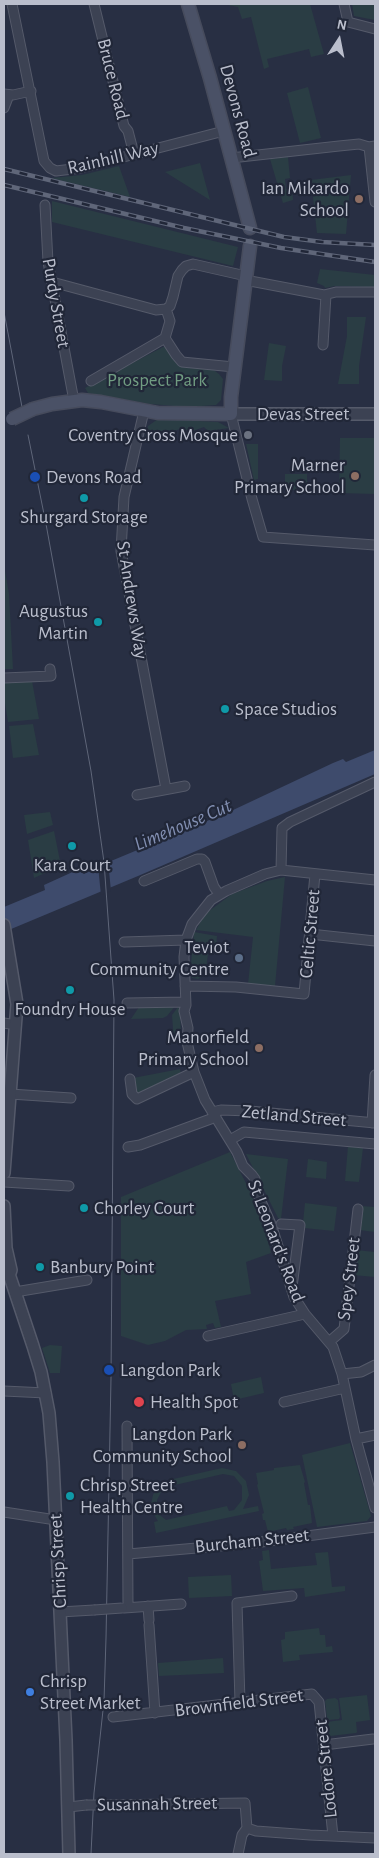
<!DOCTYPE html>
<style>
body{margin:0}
#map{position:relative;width:379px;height:1858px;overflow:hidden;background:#282f43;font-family:"Alegreya Sans",sans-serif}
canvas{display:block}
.frame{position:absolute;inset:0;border:5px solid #babecc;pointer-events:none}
.north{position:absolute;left:314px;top:15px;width:50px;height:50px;-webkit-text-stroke:4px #212738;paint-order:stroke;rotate:11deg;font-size:14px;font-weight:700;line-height:20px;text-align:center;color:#babecc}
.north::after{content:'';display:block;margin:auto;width:18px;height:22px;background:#babecc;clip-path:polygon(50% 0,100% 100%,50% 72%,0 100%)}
</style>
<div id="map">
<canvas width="379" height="1858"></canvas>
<div class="frame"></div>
<div class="north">N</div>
</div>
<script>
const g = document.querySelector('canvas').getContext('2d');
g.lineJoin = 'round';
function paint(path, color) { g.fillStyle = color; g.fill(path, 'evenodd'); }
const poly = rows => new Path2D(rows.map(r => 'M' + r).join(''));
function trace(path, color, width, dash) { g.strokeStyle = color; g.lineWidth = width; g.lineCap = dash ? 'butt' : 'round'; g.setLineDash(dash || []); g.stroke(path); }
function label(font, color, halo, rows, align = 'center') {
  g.font = font + ' "Alegreya Sans",sans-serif'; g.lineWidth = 4.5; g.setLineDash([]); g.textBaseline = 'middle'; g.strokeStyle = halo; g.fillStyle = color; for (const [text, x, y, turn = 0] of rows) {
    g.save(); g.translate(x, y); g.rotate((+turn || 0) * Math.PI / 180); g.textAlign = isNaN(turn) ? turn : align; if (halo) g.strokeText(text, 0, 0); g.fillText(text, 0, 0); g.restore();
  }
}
paint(poly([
 [231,4,310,4,324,54,311,57,309,49,267,59,269,67,264,69,251,17,242,19,238,7,228,5],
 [352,4,375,4,375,20,354,16],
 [308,87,321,138,300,143,287,93],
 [288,157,290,178,285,179,286,189,292,188,293,200,283,203,270,159],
 [200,163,210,200,165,172],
 [119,166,130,197,51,178,82,175],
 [351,175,346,234,317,233,311,180],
 [52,201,238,247,233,266,52,222],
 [320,269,375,275,375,287,335,286,325,288,324,286,317,283],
 [347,317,366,317,359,366,359,384,338,384,347,336],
 [269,343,286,346,282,366,282,381,264,380],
 [163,347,167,347,177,364,211,368,219,374,223,379,221,400,216,405,188,407,150,404,88,393,85,388],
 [158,419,218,422,229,428,208,431,204,427,193,431,180,429,169,433,165,431,161,431,157,437,148,442,144,441,148,426],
 [340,438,375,438,375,494,339,493],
 [246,444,258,444,258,479,254,480],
 [285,474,307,474,307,490,285,490],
 [4,565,9,594,13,669,4,669],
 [32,681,39,719,8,722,4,697,4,683],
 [33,724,39,755,13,758,9,726],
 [50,812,53,825,27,834,24,815],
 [54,831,61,866,34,878,28,840],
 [285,877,275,986,248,984,253,937,196,930,205,914,232,894,267,881],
 [194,932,217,936,216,948,209,947,205,975,198,979,192,978,190,973],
 [176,1005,167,1016,163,1018,131,1019,139,1007],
 [180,1006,181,1042,174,1042,172,1015,178,1007],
 [180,1069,181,1074,139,1094,136,1091,133,1078],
 [348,1146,363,1148,359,1182,345,1181],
 [230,1152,251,1193,264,1225,271,1253,246,1262,251,1294,215,1301,221,1327,215,1328,213,1323,206,1325,207,1329,186,1330,165,1341,148,1345,121,1336,121,1197],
 [246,1154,288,1159,281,1219,278,1218],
 [308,1159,327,1162,326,1179,306,1177],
 [305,1203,337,1207,334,1231,304,1228,305,1224,303,1223],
 [361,1206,375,1207,375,1232,359,1230],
 [356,1250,375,1252,375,1277,353,1275],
 [50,1345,62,1346,60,1373,50,1373,42,1348],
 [261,1377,264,1393,234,1400,231,1384],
 [350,1443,371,1516,367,1521,317,1527,302,1455],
 [300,1465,305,1482,304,1483,308,1505,310,1505,312,1523,293,1527,294,1529,287,1530,286,1528,268,1532,265,1520,263,1520,262,1514,264,1513,257,1485,258,1484,256,1473,274,1470,274,1468],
 [222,1468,236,1471,246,1481,249,1495,243,1509,258,1506,259,1511,156,1533,154,1522,158,1521,153,1513,151,1504,153,1495,158,1486,169,1480],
 [223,1474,234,1476,242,1486,242,1500,234,1510,229,1511,227,1506,166,1520,161,1516,158,1511,157,1500,162,1490,166,1487],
 [269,1550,271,1569,317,1565,315,1553,328,1552,332,1587,345,1586,345,1591,305,1597,304,1588,263,1591,259,1561,263,1560,262,1551],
 [231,1575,232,1596,189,1598,188,1577],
 [319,1628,320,1635,325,1635,326,1647,332,1646,333,1652,299,1655,300,1660,283,1662,281,1640,285,1639,285,1632],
 [223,1658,224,1673,159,1676,158,1663],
 [367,1695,370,1720,356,1722,357,1732,356,1733,330,1736,327,1733,326,1722,342,1720,339,1698],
 [335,1698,338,1700,340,1717,339,1719,329,1720,327,1718,325,1701,327,1699]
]), '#2a3d44');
paint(poly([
 [375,750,375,774,138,876,4,932,4,907,45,890,44,885,77,870,84,874,111,861,231,811,333,763,343,759,346,762]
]), '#3e4b6c');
paint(poly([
 [108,861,111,891,101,895,98,866]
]), '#282f43');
const minor = poly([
 [12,4,44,161,50,168,56,171,81,168,224,131],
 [94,4,124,126,128,131,134,154],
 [344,4,348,22,375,29],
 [4,94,13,95,31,91],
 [4,108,9,95],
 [369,147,375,202],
 [231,158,339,146,359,144,369,147,375,146],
 [45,205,48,262,74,401],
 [245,280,324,295,336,292,375,292],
 [52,282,156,310,166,309],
 [165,338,170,321,166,309,170,306,173,297,178,276,182,270,186,266,193,264,246,276],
 [165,338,176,355,182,362,234,367],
 [323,345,326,295],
 [91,381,165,338],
 [144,411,124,497,121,551,166,789],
 [231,414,252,499,263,537,375,545],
 [4,678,51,676,50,669],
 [137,795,185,786],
 [281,870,282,828,290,822,375,782],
 [375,880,281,870,265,874,226,891,211,900,192,924,186,940,184,957,186,1005,184,1011,188,1028,187,1042,194,1072,205,1100,237,1152,243,1166,252,1175,255,1179,255,1188,271,1224,294,1297,305,1314,333,1347,342,1374,356,1439,375,1508],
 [144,881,197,859,202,859,205,862,214,887,219,894],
 [310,934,375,941],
 [124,942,186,940],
 [185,986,236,987,304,994,315,874],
 [127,1003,185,1002],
 [4,1023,16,1025],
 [130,1079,132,1094,137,1099,194,1072],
 [10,1094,71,1098],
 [212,1112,221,1110,250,1111,375,1123],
 [372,1123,375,1075],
 [230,1140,244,1132,375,1144],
 [128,1147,140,1145,216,1117],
 [4,1182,69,1186],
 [281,1224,300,1225,292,1287],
 [15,1292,87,1280],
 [208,1336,305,1314],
 [329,1342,344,1329,358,1209],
 [342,1374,361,1372,375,1365],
 [4,1391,46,1393],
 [284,1402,345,1388],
 [127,1426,128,1607],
 [356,1439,375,1435],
 [4,1512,56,1520],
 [128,1554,254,1543,375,1527],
 [148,1606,149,1620],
 [124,1608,181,1604],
 [60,1612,94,1610],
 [149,1625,155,1713],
 [240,1702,237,1603,292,1596],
 [113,1717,312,1694,319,1702,333,1836],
 [324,1745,373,1739],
 [103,1805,245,1803,247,1828,242,1835,238,1854],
 [69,1807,86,1805],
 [247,1828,256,1831,310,1835,375,1838]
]);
const tertiary = poly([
 [231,414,375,414],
 [4,925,17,1004,4,1173],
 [4,1206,6,1248,11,1270,10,1273],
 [4,1266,5,1271,9,1274,33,1346,41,1372,49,1413,53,1462,66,1740,69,1854]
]);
const secondary = poly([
 [188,4,210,78,250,228],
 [33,409,52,404,82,400,101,402,158,413,231,414,231,397,250,246]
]);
trace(minor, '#555a6a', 11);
trace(tertiary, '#555a6a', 14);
trace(secondary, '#464b5c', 15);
trace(minor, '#3c4253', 9);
trace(tertiary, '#3c4253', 11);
trace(secondary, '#4a5166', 12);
trace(poly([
 [4,312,22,407],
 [28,435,46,524,91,771,104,862,114,1000,111,1378,106,1638,104,1701,94,1793,91,1854]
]), '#5f6679', 1);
const rail = poly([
 [4,169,284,237,322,242,375,245],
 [4,185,184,228,281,248,375,262]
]);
trace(rail, '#5f6679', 4.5);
trace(rail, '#212738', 2.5, [8]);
const minorBridge = poly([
 [94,1610,122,1608],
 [86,1805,103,1805]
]);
const secondaryBridge = poly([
 [12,419,33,409]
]);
trace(minorBridge, '#555a6a', 11, []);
trace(secondaryBridge, '#464b5c', 15, []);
trace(minorBridge, '#3c4253', 9);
trace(secondaryBridge, '#4a5166', 12);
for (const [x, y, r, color] of [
 [359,199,5,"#8d6e63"],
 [248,435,5,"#6b7280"],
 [355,476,5,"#8d6e63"],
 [35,477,6,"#1a4fb4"],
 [84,498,5,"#0f9aa8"],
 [98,622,5,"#0f9aa8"],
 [225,709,5,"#0f9aa8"],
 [72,846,5,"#0f9aa8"],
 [239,958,5,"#5c6f8a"],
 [70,990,5,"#0f9aa8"],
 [259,1048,5,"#8d6e63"],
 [84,1208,5,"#0f9aa8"],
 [40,1267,5,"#0f9aa8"],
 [109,1370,6,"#1a4fb4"],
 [139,1402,6,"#e0444e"],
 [242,1445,5,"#8d6e63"],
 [70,1496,5,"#0f9aa8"],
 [30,1692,5,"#3f7fe0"]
]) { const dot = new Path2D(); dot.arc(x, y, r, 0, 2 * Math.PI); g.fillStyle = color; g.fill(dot); trace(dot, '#212738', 2); }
label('19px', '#babecc', '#212738', [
 ["Bruce Road",113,79,76],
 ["Devons Road",238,111,75],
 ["Rainhill Way",113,158,-13],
 ["Purdy Street",56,303,80],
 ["Devas Street",303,414],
 ["St Andrews Way",132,600,81],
 ["Celtic Street",310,934,-85],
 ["Zetland Street",294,1116,5],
 ["St Leonard's Road",276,1241,69],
 ["Spey Street",349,1279,-83],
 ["Burcham Street",252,1541,-6],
 ["Chrisp Street",58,1561,-93],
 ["Brownfield Street",239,1703,-7],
 ["Lodore Street",326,1769,-96],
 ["Susannah Street",157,1804,-1]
]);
label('19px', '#babecc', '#212738', [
 ["Ian Mikardo",349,188,"right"],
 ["School",349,210,"right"],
 ["Coventry Cross Mosque",238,435,"right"],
 ["Marner",345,465,"right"],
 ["Primary School",345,487,"right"],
 ["Devons Road",46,477],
 ["Shurgard Storage",84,517,"center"],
 ["Augustus",88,611,"right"],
 ["Martin",88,633,"right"],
 ["Space Studios",235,709],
 ["Kara Court",72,865,"center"],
 ["Teviot",229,947,"right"],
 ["Community Centre",229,969,"right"],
 ["Foundry House",70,1009,"center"],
 ["Manorfield",249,1037,"right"],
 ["Primary School",249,1059,"right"],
 ["Chorley Court",94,1208],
 ["Banbury Point",50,1267],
 ["Langdon Park",120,1370],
 ["Health Spot",150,1402],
 ["Langdon Park",232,1434,"right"],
 ["Community School",232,1456,"right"],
 ["Chrisp Street",80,1485],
 ["Health Centre",80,1507],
 ["Chrisp",40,1681],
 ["Street Market",40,1703]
], 'left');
label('19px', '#719d82', '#212738', [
 ["Prospect Park",157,380]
]);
label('italic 20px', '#828fb2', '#212738', [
 ["Limehouse Cut",183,825,-23]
]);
</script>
